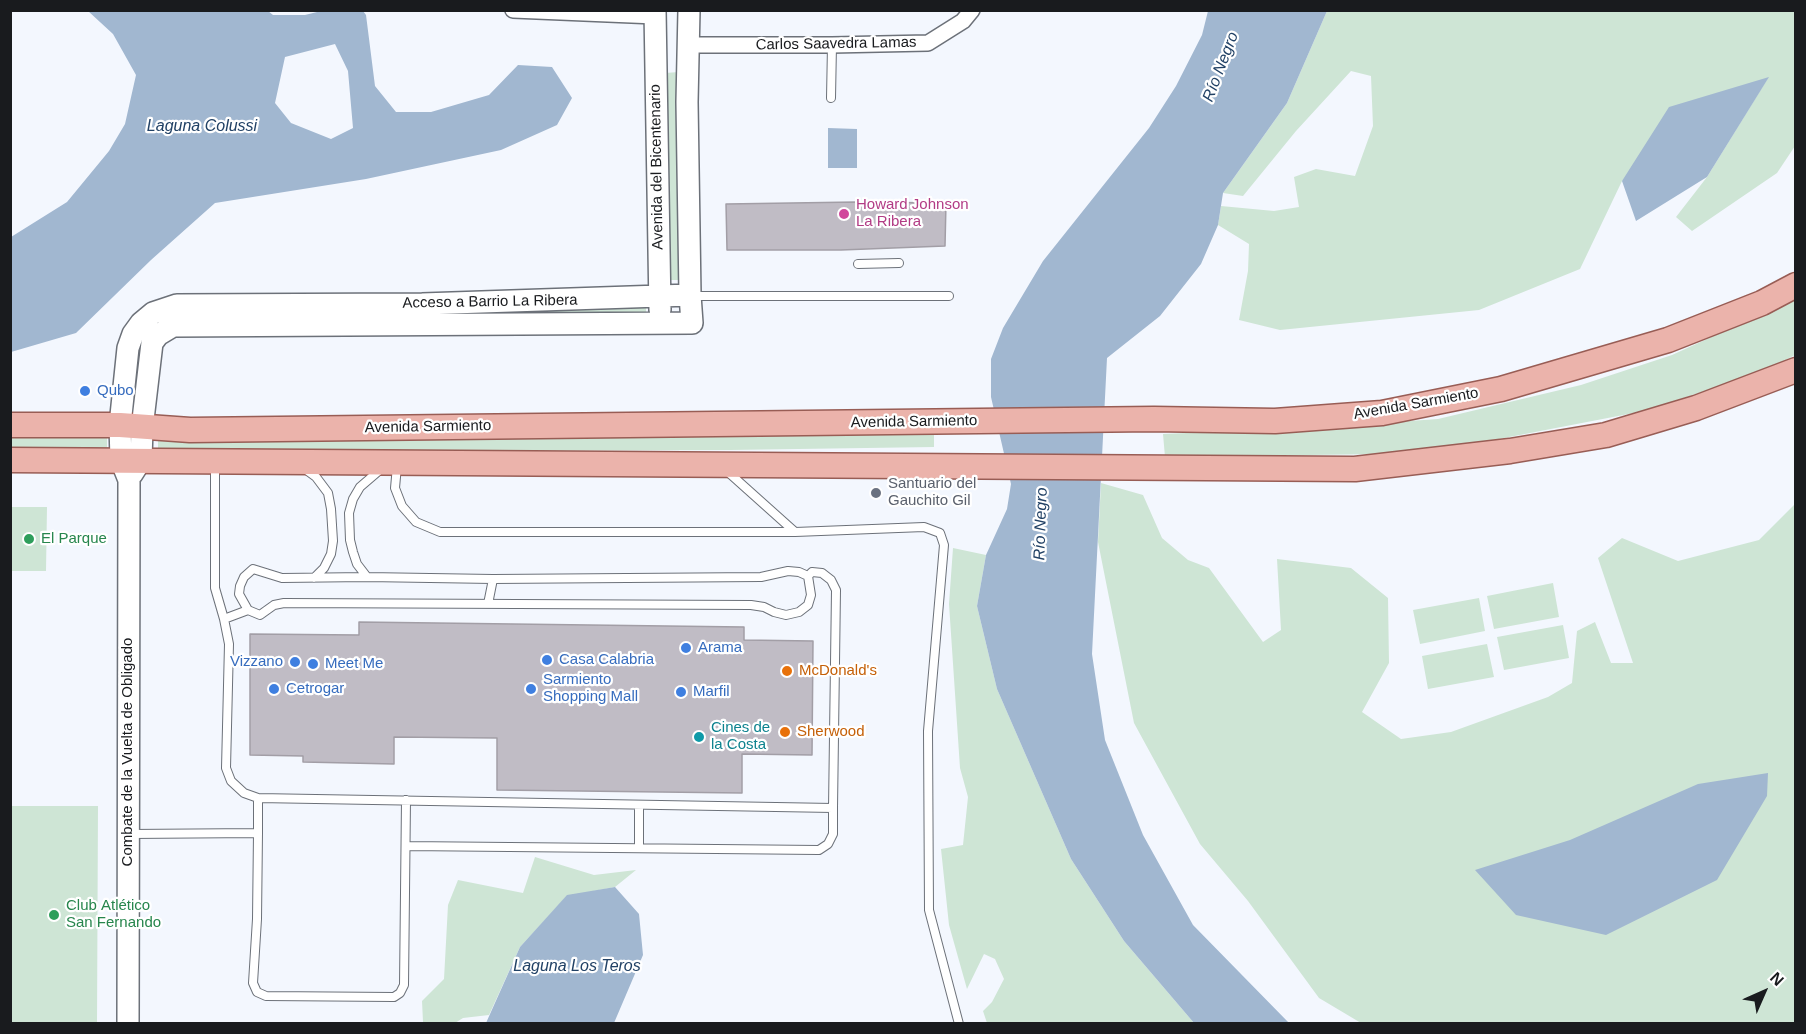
<!DOCTYPE html>
<meta charset="utf-8">
<style>
body{margin:0}
#map{position:relative;width:1806px;height:1034px;overflow:hidden;background:#f3f7fe;font-family:Arial,sans-serif}
canvas{display:block}
.frame{position:absolute;inset:0;border:12px solid #191b1e;pointer-events:none}
.north{position:absolute;left:1734px;top:962px;width:60px;height:60px;-webkit-text-stroke:4px #fff;paint-order:stroke;rotate:45deg;font-size:16px;font-weight:700;line-height:24px;text-align:center;color:#191b1e}
.north::after{content:'';display:block;margin:auto;width:21px;height:27px;background:#191b1e;clip-path:polygon(50% 0,100% 100%,50% 72%,0 100%)}
</style>
<div id="map">
<canvas width="1806" height="1034"></canvas>
<div class="frame"></div>
<div class="north">N</div>
</div>
<script>
const g = document.querySelector('canvas').getContext('2d');
g.lineJoin = 'round';
function paint(path, color) { g.fillStyle = color; g.fill(path, 'evenodd'); }
const poly = rows => new Path2D(rows.map(r => 'M' + r).join(''));
function trace(path, color, width, dash) { g.strokeStyle = color; g.lineWidth = width; g.lineCap = dash ? 'butt' : 'round'; g.setLineDash(dash || []); g.stroke(path); }
function label(font, color, halo, rows, align = 'center') {
  g.font = font + ' Arial,sans-serif'; g.lineWidth = 4.5; g.setLineDash([]); g.textBaseline = 'middle'; g.strokeStyle = halo; g.fillStyle = color; for (const [text, x, y, turn = 0] of rows) {
    g.save(); g.translate(x, y); g.rotate((+turn || 0) * Math.PI / 180); g.textAlign = isNaN(turn) ? turn : align; if (halo) g.strokeText(text, 0, 0); g.fillText(text, 0, 0); g.restore();
  }
}
paint(poly([
 [1327,11,1795,11,1795,146,1777,173,1692,231,1676,217,1707,177,1768,78,1622,181,1580,269,1479,310,1280,330,1239,320,1248,271,1249,244,1218,225,1221,206,1274,211,1299,207,1294,177,1316,169,1355,176,1373,126,1371,76,1351,71,1296,131,1243,196,1223,193,1287,103],
 [679,72,679,280,666,280,665,73],
 [1795,299,1795,355,1765,371,1644,411,1473,444,1382,454,1165,457,1163,434,1324,427,1438,419,1581,385,1672,355],
 [646,304,646,319,436,321,436,311],
 [934,430,934,447,730,450,158,452,158,436],
 [10,434,107,434,107,454,11,454],
 [1101,483,1143,495,1162,538,1188,560,1209,568,1263,642,1281,630,1277,559,1351,568,1388,598,1389,663,1362,712,1401,739,1451,732,1548,697,1572,683,1577,631,1595,622,1611,663,1633,663,1598,558,1622,538,1678,561,1759,540,1795,504,1795,1023,1361,1023,1319,998,1248,901,1200,844,1134,723,1098,542],
 [11,507,47,507,46,571,11,571],
 [953,548,986,555,977,606,997,689,1071,859,1124,941,1194,1023,987,1023,983,1011,992,1002,1004,979,995,959,984,954,967,989,949,925,941,849,963,845,968,797,960,768,949,604],
 [1553,583,1559,617,1494,629,1487,596],
 [1479,598,1485,631,1420,644,1413,610],
 [1563,625,1569,658,1504,670,1497,637],
 [1487,644,1494,677,1428,689,1422,656],
 [11,806,98,806,97,1023,11,1023],
 [535,857,594,875,636,870,615,887,567,896,520,947,489,1015,463,1018,455,1023,401,1024,423,1022,422,1001,444,979,448,905,458,880,523,893]
]), '#cee5d5');
paint(poly([
 [268,11,273,15,305,15,321,11,363,11,366,15,375,86,396,112,431,112,489,95,518,65,552,67,572,98,557,125,501,150,366,179,215,203,151,260,76,333,11,352,11,237,67,202,109,151,125,124,136,75,113,34,88,11],
 [335,44,348,71,353,128,331,139,291,123,275,103,285,57],
 [1208,11,1327,11,1287,103,1223,193,1218,225,1201,264,1160,316,1107,358,1092,654,1105,740,1143,835,1193,925,1289,1023,1194,1023,1124,941,1071,859,997,689,977,606,986,555,1007,509,1011,484,991,397,991,359,1003,328,1043,261,1149,128,1176,86,1202,35],
 [1769,77,1707,177,1636,221,1622,181,1669,107],
 [828,128,857,129,857,168,828,168],
 [1768,773,1767,796,1717,880,1606,935,1516,915,1475,870,1570,840,1698,784],
 [615,887,639,914,643,955,614,1023,486,1023,520,947,567,895]
]), '#a1b7d0');
const building = poly([
 [856,202,946,203,945,246,841,250,727,250,726,204,856,202],
 [359,622,744,627,744,640,813,641,812,755,742,754,742,793,497,790,497,738,394,737,394,764,303,762,303,756,250,755,250,634,359,635,359,622]
]);
paint(building, '#c0bcc5');
trace(building, '#a29ea6', 1.5);
const lane = poly([
 [831,98,832,45],
 [858,264,899,263],
 [693,296,949,296],
 [215,464,215,588,224,619,229,644,226,768,231,781,244,793,258,798],
 [397,466,395,488,402,506,416,522,440,532,795,532],
 [305,469,316,477,328,493,331,509,333,541,331,554,324,568,314,578],
 [381,469,360,487,353,499,349,513,350,540,353,552,357,564,367,577,493,579,761,577,788,571,799,572,808,576],
 [728,472,795,532,924,527,940,533,944,545,928,731,929,910,959,1024],
 [367,577,282,578,253,569,244,577,240,586,239,594,248,610,260,615,274,605,284,603,751,605,764,607,774,612,786,615,799,612,808,605,811,595,808,576],
 [488,604,493,579],
 [224,619,248,610],
 [639,805,639,848],
 [258,833,257,919,253,983,257,992,266,996,394,997,400,993,404,985,406,800],
 [130,834,258,833,258,798,833,808,836,590,831,580,822,573,812,572,808,576],
 [406,846,819,850,828,844,833,834,833,808]
]);
const street = poly([
 [513,10,655,16],
 [689,45,832,45,928,43,963,21,972,10]
]);
const secondary = poly([
 [655,10,660,310],
 [132,474,141,460,142,428,152,343,158,335,173,326,692,323,690,295,687,102,689,10],
 [128,1024,129,480,121,460,120,425,128,348,133,334,141,323,153,313,177,305,422,304,690,295]
]);
const primary = poly([
 [10,425,120,425,190,430,1154,419,1275,421,1382,413,1501,389,1668,340,1762,303,1796,285],
 [10,460,1355,469,1510,451,1606,435,1696,408,1796,370]
]);
trace(lane, '#6c7179', 10);
trace(street, '#6c7179', 18);
trace(secondary, '#6c7179', 24);
trace(primary, '#985d55', 27);
trace(lane, '#fff', 8);
trace(street, '#fff', 15);
trace(secondary, '#fff', 21);
trace(primary, '#ebb3ab', 24);
for (const [x, y, r, color] of [
 [844,214,6,"#d1479c"],
 [85,391,6,"#3f7fe0"],
 [876,493,6,"#6b7280"],
 [29,539,6,"#2e9e5b"],
 [686,648,6,"#3f7fe0"],
 [547,660,6,"#3f7fe0"],
 [295,662,6,"#3f7fe0"],
 [313,664,6,"#3f7fe0"],
 [787,671,6,"#e8710a"],
 [274,689,6,"#3f7fe0"],
 [531,689,6,"#3f7fe0"],
 [681,692,6,"#3f7fe0"],
 [785,732,6,"#e8710a"],
 [699,737,6,"#0f9aa8"],
 [54,915,6,"#2e9e5b"]
]) { const dot = new Path2D(); dot.arc(x, y, r, 0, 2 * Math.PI); g.fillStyle = color; g.fill(dot); trace(dot, '#fff', 2); }
label('15px', '#191b1e', '#fff', [
 ["Carlos Saavedra Lamas",836,44,-1],
 ["Avenida del Bicentenario",657,167,-91],
 ["Acceso a Barrio La Ribera",490,302,-1],
 ["Avenida Sarmiento",1416,404,-10],
 ["Avenida Sarmiento",914,422,-1],
 ["Avenida Sarmiento",428,427,-1],
 ["Combate de la Vuelta de Obligado",128,752,-90]
]);
label('15px', '#b23c85', '#fff', [
 ["Howard Johnson",856,205],
 ["La Ribera",856,222]
], 'left');
label('15px', '#366cbe', '#fff', [
 ["Qubo",97,391],
 ["Arama",698,648],
 ["Casa Calabria",559,660],
 ["Vizzano",283,662,"right"],
 ["Meet Me",325,664],
 ["Sarmiento",543,680],
 ["Shopping Mall",543,697],
 ["Cetrogar",286,689],
 ["Marfil",693,692]
], 'left');
label('15px', '#5b616d', '#fff', [
 ["Santuario del",888,484],
 ["Gauchito Gil",888,501]
], 'left');
label('15px', '#27864d', '#fff', [
 ["El Parque",41,539],
 ["Club Atlético",66,906],
 ["San Fernando",66,923]
], 'left');
label('15px', '#c56008', '#fff', [
 ["McDonald's",799,671],
 ["Sherwood",797,732]
], 'left');
label('15px', '#0d838f', '#fff', [
 ["Cines de",711,728],
 ["la Costa",711,745]
], 'left');
label('italic 16px', '#214165', '#fff', [
 ["Río Negro",1221,67,-69],
 ["Laguna Colussi",202,127],
 ["Río Negro",1041,524,-88],
 ["Laguna Los Teros",577,967]
]);
</script>
